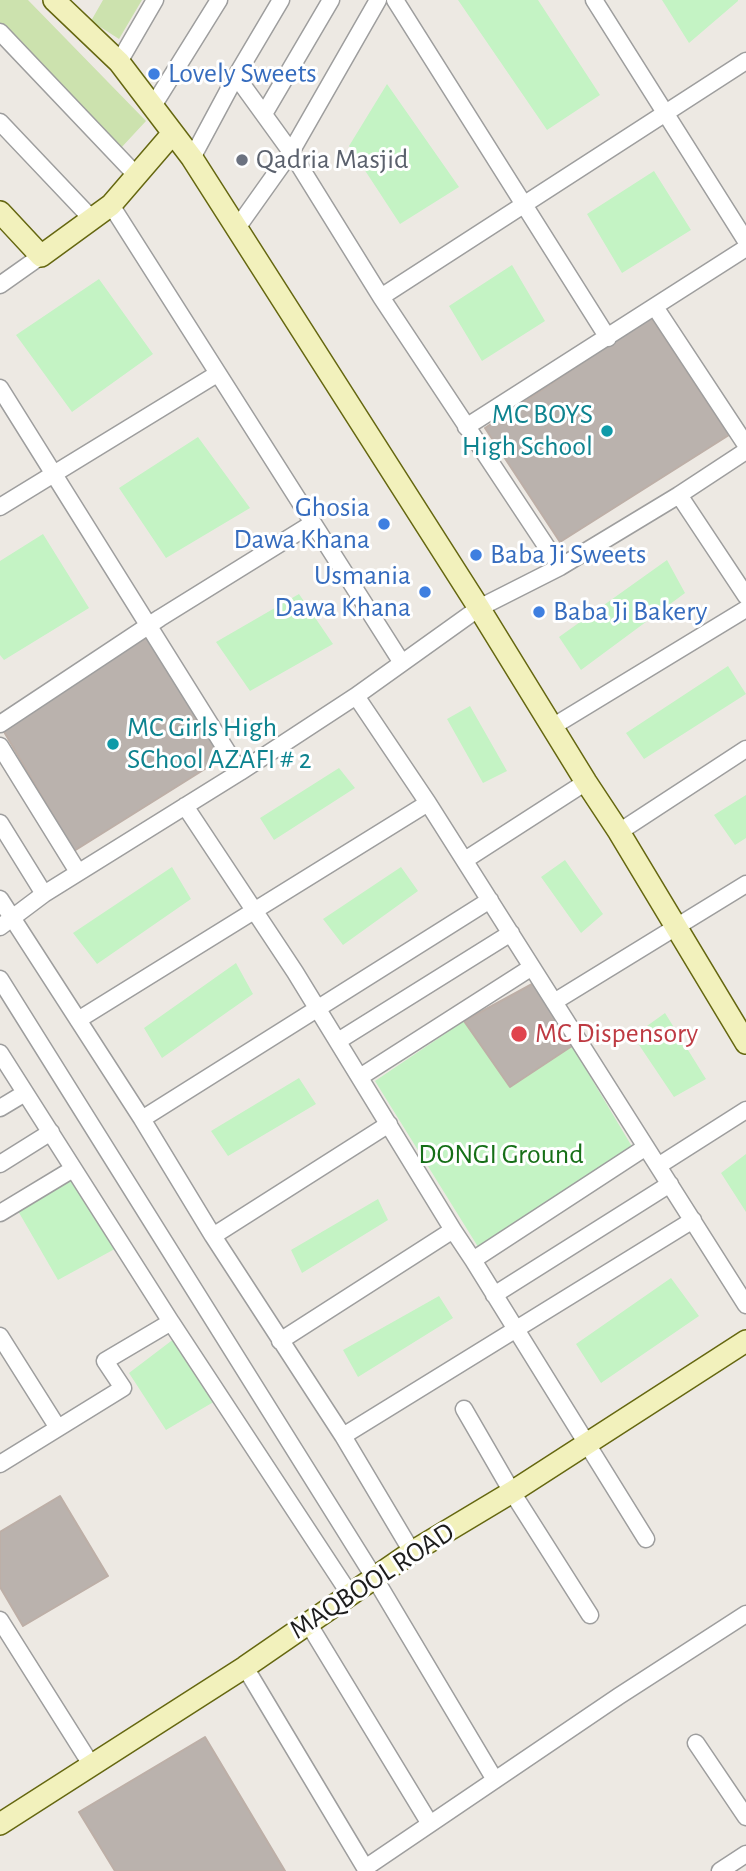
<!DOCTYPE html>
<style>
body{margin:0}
canvas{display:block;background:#ede9e3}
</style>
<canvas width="746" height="1871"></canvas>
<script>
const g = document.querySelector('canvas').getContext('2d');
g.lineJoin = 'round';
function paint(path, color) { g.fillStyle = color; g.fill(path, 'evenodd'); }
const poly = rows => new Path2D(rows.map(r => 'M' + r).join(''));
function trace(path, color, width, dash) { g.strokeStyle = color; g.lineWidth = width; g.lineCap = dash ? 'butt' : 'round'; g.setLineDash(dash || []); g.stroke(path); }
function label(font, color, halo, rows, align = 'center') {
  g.font = font + ' "Alegreya Sans",sans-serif'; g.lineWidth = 6; g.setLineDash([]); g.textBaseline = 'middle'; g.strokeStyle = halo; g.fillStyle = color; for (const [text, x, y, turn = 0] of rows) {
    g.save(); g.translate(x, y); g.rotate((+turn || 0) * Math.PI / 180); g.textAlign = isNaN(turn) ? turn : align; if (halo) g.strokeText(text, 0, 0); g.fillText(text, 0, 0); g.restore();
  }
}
paint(poly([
 [0,0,28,0,146,121,120,149,0,23],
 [103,0,142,0,119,39,91,21]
]), '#cce2ae');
paint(poly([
 [458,0,538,0,600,95,547,130],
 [662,0,738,0,738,1,689,43],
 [387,84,459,187,400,224,349,146],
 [654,171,691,230,622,273,587,214],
 [512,265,545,321,482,361,449,306],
 [99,279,153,354,72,412,16,335],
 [198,437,250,508,166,558,119,488],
 [43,534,89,608,4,660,0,655,0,561],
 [667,560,685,593,581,670,559,637],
 [299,594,333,644,250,691,216,642],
 [728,666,746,694,644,759,626,733],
 [470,706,507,771,483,783,447,719],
 [339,768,355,788,274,840,260,818],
 [746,795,746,838,735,845,714,815],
 [565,860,603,914,581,933,541,877],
 [172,867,191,899,97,964,73,933],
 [401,867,418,891,343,945,323,919],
 [236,963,253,994,162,1058,144,1028],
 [665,1013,706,1079,674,1097,633,1036],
 [464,1021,510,1087,572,1046,634,1150,480,1250,375,1081],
 [299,1078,316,1104,228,1156,211,1131],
 [746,1154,746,1212,721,1173],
 [73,1169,122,1245,58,1280,14,1204],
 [378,1199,388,1220,302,1273,291,1250],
 [671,1278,699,1316,601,1383,576,1344],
 [439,1296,453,1318,358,1377,343,1350],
 [179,1335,222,1397,166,1430,129,1373]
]), '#c4f3c4');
const building = poly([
 [651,317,729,435,560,542,485,428,651,317],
 [147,633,224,757,74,851,3,730,147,633],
 [534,983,572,1046,510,1087,464,1021,534,983],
 [60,1496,108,1576,23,1626,0,1587,0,1532,60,1496],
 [205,1737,285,1871,115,1871,79,1812,205,1737]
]);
paint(building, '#bab2ad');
trace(building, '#bdafa7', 2);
const street = poly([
 [395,0,608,338],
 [594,0,746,241],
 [0,32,137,176],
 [119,62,155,0],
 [236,76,291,152,381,297,560,567],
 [153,106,219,0],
 [264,114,331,0],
 [0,122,92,219],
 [192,158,236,76,281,0],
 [111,205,402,663],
 [237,228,291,152,378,0],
 [0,285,41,256],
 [381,297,746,61],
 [655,307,746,445],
 [0,388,240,772],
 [466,427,746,248],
 [746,451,679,495,560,567,479,608,356,696,428,803,746,1305],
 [679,495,746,596],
 [0,507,217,374],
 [0,724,160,618,313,523],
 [552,727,746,609],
 [0,746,78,872],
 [185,806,295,972,453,1230,473,1260,646,1539],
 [0,823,44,894],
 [619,832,746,749],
 [465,860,586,782],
 [0,899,142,1119,213,1236,343,1436,412,1552],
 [0,927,44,894,240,772,356,696],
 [0,979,374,1577,495,1780],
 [554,1002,746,884],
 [78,1020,428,803],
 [338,1041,511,933],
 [0,1053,171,1322],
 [360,1077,532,967],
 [0,1108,25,1093],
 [142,1119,490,900],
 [0,1164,51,1132],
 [658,1166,746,1110],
 [0,1213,73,1169],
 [213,1236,389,1124],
 [473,1260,646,1147],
 [494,1295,670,1184],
 [0,1336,58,1428],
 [280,1341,453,1230],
 [464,1409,512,1492,590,1615],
 [343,1436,693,1220],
 [0,1464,123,1388,105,1361,171,1322,349,1593],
 [0,1620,92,1766],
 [308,1623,430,1824],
 [245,1667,367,1871],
 [696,1743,746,1817],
 [365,1868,619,1696,746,1614],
 [720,1871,746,1854]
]);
const secondary = poly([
 [54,0,119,62,192,158,479,608,586,782,619,832,746,1043],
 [0,212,41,256,111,205,173,133],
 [0,1824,245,1667,412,1552,512,1492,746,1341]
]);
trace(street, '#9e9e9e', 19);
trace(secondary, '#656710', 24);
trace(street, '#fff', 16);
trace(secondary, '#f2f1bc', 21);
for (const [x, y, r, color] of [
 [154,74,7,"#3f7fe0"],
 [242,160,7,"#6b7280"],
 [607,431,7,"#0f9aa8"],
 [384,524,7,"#3f7fe0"],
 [476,555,7,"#3f7fe0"],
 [425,592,7,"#3f7fe0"],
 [539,612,7,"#3f7fe0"],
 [113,744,7,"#0f9aa8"],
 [519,1034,9,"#e0444e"]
]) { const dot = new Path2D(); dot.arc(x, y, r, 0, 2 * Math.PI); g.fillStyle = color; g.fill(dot); trace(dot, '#fff', 2.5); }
label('28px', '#366cbe', '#fff', [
 ["Lovely Sweets",168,74],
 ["Ghosia",370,508,"right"],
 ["Dawa Khana",370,540,"right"],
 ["Baba Ji Sweets",490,555],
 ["Usmania",411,576,"right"],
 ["Dawa Khana",411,608,"right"],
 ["Baba Ji Bakery",553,612]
], 'left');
label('28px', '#5b616d', '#fff', [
 ["Qadria Masjid",256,160]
], 'left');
label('28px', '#0d838f', '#fff', [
 ["MC BOYS",593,415],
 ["High School",593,447],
 ["MC Girls High",127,728,"left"],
 ["SChool AZAFI # 2",127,760,"left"]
], 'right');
label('28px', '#be3a42', '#fff', [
 ["MC Dispensory",535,1034]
], 'left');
label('28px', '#166f17', '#fff', [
 ["DONGI Ground",501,1155]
]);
label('28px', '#1d1d1d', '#fff', [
 ["MAQBOOL ROAD",372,1581,-33]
]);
</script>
